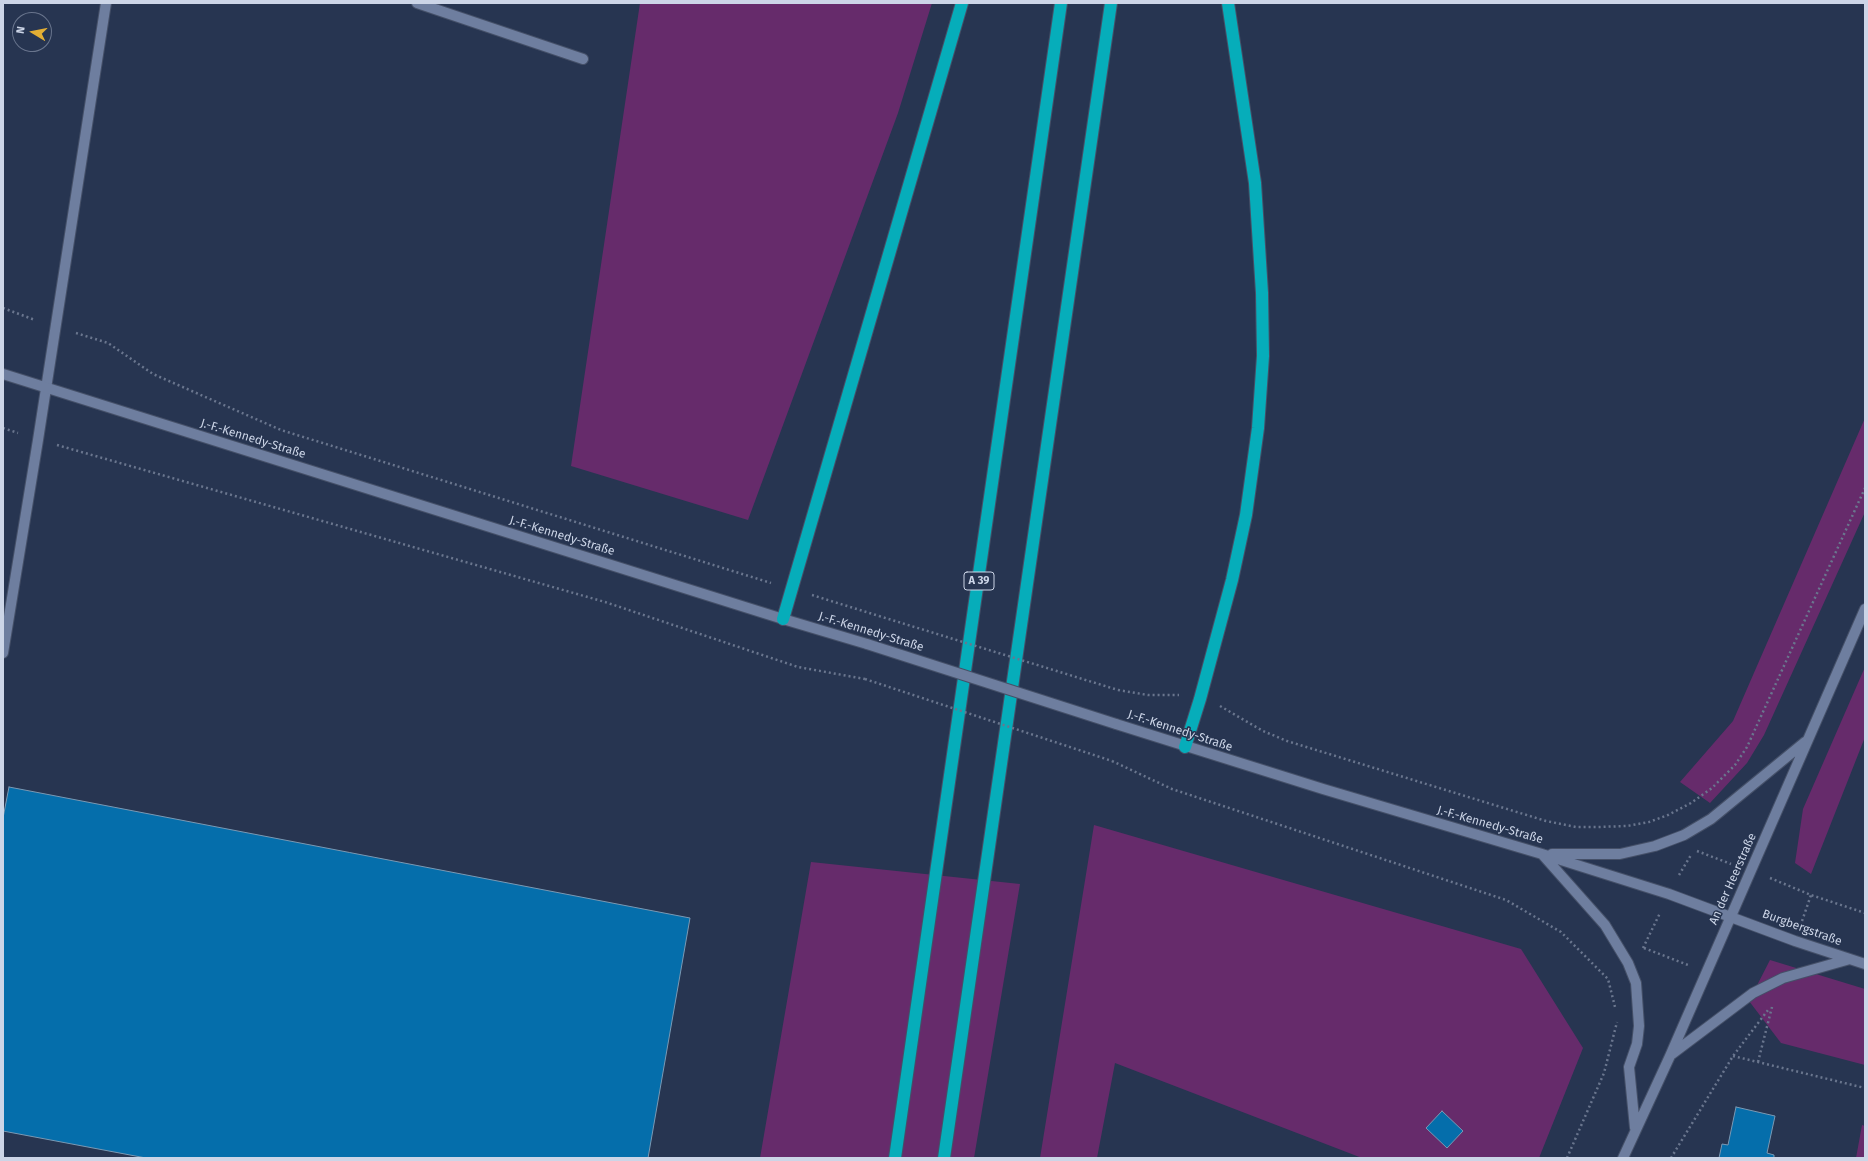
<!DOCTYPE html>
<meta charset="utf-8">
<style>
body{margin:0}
#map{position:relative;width:1868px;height:1161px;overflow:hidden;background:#273551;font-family:"Fira Sans",sans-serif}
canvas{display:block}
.frame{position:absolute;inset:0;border:4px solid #ccd5e7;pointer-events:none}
.north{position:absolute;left:12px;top:12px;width:40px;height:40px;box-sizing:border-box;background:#273551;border:1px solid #69758d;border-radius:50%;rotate:280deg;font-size:11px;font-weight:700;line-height:16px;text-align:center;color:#ccd5e7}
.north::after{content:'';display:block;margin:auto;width:14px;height:18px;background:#e2ae34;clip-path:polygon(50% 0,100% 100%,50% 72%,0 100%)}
</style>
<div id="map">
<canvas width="1868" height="1161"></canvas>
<div class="frame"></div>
<div class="north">N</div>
</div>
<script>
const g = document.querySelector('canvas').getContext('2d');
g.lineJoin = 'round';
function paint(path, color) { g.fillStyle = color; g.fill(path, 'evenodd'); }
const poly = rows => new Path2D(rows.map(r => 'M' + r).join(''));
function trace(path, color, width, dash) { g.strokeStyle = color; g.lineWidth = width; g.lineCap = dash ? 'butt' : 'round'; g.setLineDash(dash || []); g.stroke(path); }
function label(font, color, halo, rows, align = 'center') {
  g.font = font + ' "Fira Sans",sans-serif'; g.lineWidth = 3; g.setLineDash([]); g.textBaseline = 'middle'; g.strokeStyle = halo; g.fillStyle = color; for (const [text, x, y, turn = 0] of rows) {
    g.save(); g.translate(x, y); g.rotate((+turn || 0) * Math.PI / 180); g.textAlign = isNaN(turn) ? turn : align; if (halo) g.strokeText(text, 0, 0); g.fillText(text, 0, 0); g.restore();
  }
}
paint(poly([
 [640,3,932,3,898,113,748,520,571,466],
 [1865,418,1865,512,1764,735,1747,763,1710,803,1680,782,1733,721],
 [1865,667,1865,737,1811,874,1795,863,1803,809],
 [1094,825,1521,949,1583,1048,1539,1158,1362,1158,1115,1063,1097,1158,1040,1158],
 [811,862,1020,884,974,1158,760,1158],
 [1770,960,1865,989,1865,1065,1781,1043,1749,1001],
 [1862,1125,1865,1126,1865,1158,1856,1158]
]), '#662b6b');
const building = poly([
 [9,787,690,918,648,1158,146,1158,3,1131,3,818,9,787],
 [1736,1107,1775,1116,1767,1153,1774,1155,1774,1158,1719,1158,1722,1144,1728,1145,1736,1107],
 [1442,1111,1463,1131,1447,1148,1426,1128,1442,1111]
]);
paint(building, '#056eab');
trace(building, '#7a99b4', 1);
const service = poly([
 [417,3,583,59],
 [3,653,38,440,106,3]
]);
const tertiary = poly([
 [3,374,783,619,867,644],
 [1116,724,1323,789,1542,854,1669,894,1795,941,1865,964],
 [1542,854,1605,925,1628,963,1636,983,1639,1026,1637,1044,1629,1067,1635,1128],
 [1552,854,1620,854,1655,846,1684,835,1711,819,1805,742],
 [1672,1054,1753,993,1783,978,1850,959],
 [1623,1158,1670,1056,1865,609]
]);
const motorway = poly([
 [783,619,962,3],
 [1185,747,1200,699,1232,580,1246,515,1258,428,1263,356,1262,293,1255,183,1228,3],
 [895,1158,1061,3],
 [944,1158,1111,3]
]);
trace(service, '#455068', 12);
trace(tertiary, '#455068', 12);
trace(motorway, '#455068', 14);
trace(poly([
 [3,308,35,320],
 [76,333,108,343,153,374,281,430,771,583],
 [3,428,18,433],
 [57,445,605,602,798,667,865,679],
 [812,595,879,616],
 [1118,690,1148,695,1179,695],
 [1220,706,1263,731,1287,741,1546,821,1576,827,1597,827,1627,826,1649,822,1668,815,1691,803,1712,788,1735,765,1747,747,1865,488],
 [1112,761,1172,789,1506,900,1561,932,1608,979,1615,1007],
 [1697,851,1731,864],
 [1679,875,1691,855],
 [1770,878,1811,895,1865,913],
 [1802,921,1811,895],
 [1643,948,1660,913],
 [1644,948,1688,965],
 [1733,1056,1865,1088],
 [1758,1062,1772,1007],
 [1567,1158,1604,1073,1617,1022],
 [1671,1158,1733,1056,1768,1010]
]), '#6a768e', 2.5, [2, 3]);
trace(service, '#6e7e9f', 10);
trace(tertiary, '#6e7e9f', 10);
trace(motorway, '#06adba', 12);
const tertiaryBridge = poly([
 [867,644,1116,724]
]);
trace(tertiaryBridge, '#455068', 12, []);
trace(poly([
 [879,616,1118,690],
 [865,679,1112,761]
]), '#6a768e', 2.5, [2, 3]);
trace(tertiaryBridge, '#6e7e9f', 10);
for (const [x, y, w] of [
 [979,581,30]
]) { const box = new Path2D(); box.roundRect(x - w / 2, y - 9, w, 18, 3); g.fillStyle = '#273551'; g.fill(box); trace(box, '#ccd5e7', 1); }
label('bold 11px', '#ccd5e7', null, [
 ["A 39",979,581]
]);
label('12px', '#ccd5e7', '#273551', [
 ["J.-F.-Kennedy-Straße",253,439,17],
 ["J.-F.-Kennedy-Straße",562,536,17],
 ["J.-F.-Kennedy-Straße",871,632,17],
 ["J.-F.-Kennedy-Straße",1180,731,18],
 ["J.-F.-Kennedy-Straße",1490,825,16],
 ["An der Heerstraße",1733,879,-66],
 ["Burgbergstraße",1802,928,20]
]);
</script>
